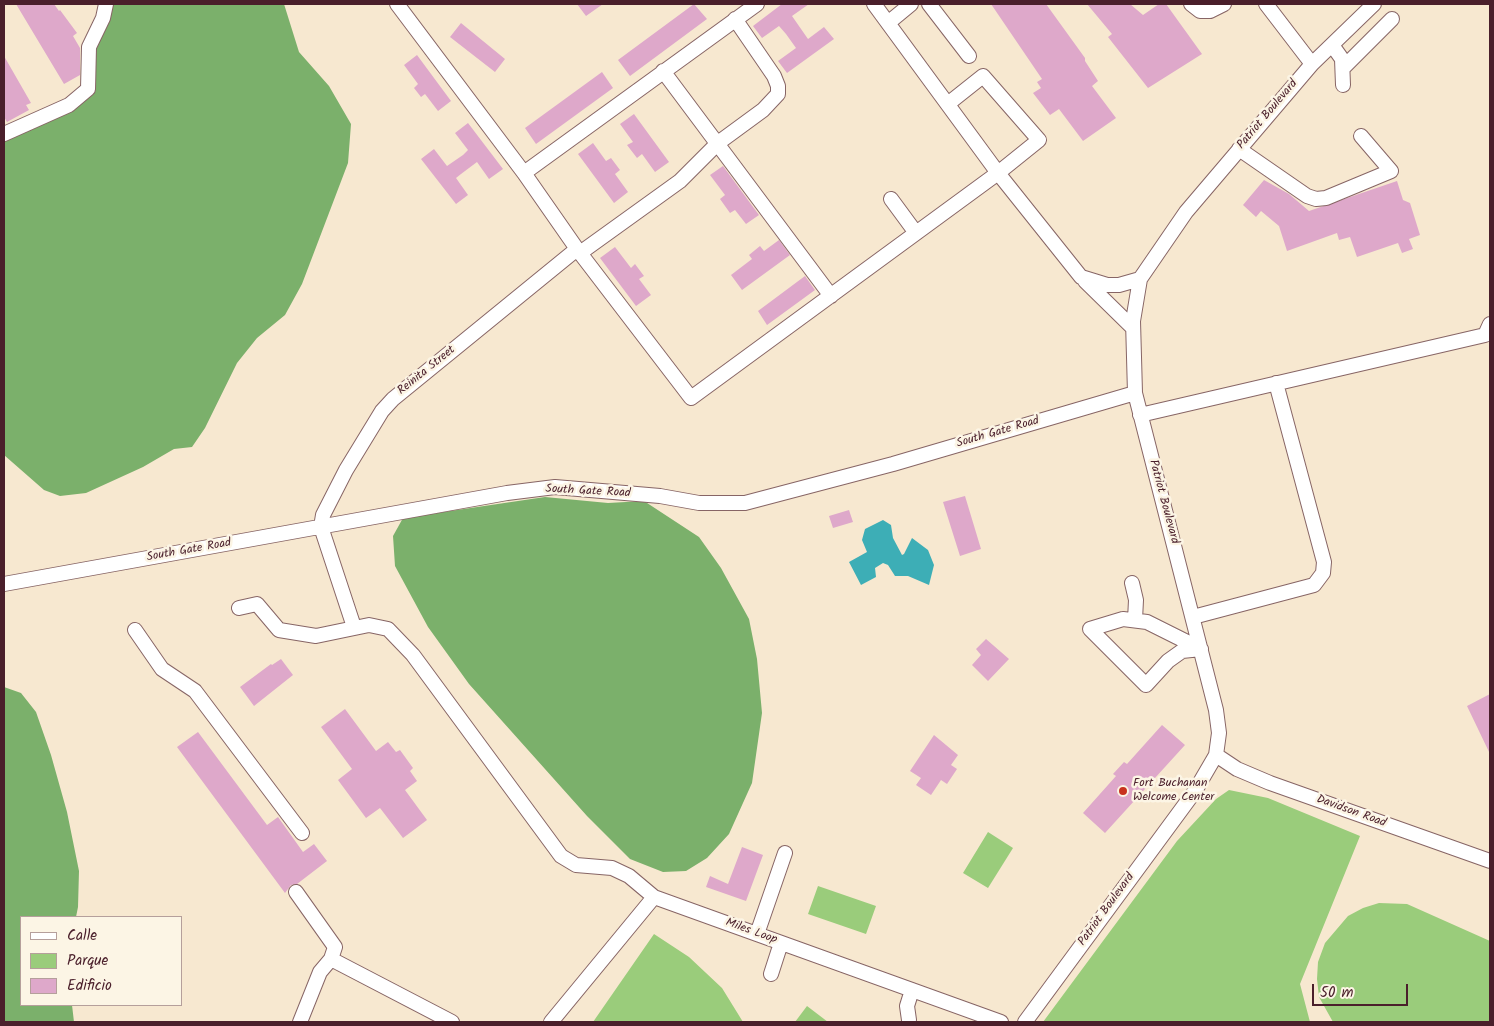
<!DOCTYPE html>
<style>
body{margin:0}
#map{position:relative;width:1494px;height:1026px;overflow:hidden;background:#f7e8d0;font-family:Kalam,sans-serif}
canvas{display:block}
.frame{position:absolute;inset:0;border:5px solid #4a1f2b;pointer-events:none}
.legend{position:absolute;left:20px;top:916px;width:162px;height:90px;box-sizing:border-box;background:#fcf5e5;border:1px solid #b59f9b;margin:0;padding:6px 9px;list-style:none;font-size:15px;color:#4a1f2b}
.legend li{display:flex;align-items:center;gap:10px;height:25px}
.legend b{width:25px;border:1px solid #b59f9b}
.scale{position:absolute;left:1312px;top:984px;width:96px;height:22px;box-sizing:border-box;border:2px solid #4a1f2b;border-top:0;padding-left:6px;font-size:15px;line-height:18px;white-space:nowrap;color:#4a1f2b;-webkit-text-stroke:4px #fcf5e5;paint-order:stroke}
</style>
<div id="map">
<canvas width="1494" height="1026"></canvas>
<div class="frame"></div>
<ul class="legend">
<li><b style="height:6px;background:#fff"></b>Calle</li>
<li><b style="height:14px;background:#9acc7b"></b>Parque</li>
<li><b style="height:14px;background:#dea8ca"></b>Edificio</li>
</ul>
<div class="scale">50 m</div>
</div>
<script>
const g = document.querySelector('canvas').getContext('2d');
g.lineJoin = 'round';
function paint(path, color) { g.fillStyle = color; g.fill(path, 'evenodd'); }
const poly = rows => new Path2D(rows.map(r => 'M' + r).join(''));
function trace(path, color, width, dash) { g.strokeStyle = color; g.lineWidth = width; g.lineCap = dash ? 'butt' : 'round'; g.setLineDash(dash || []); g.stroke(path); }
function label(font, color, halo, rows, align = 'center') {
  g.font = font + ' Kalam,sans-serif'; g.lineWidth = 5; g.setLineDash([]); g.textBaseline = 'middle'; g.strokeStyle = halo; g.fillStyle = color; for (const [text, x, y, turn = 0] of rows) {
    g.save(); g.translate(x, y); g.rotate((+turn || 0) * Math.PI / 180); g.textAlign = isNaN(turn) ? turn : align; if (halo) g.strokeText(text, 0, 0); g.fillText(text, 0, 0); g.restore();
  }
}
paint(poly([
 [1229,790,1268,798,1360,836,1300,984,1310,1022,1043,1022,1177,841,1216,799],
 [988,832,1013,848,988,888,963,873],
 [818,886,876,906,866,934,808,914],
 [1379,903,1407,904,1490,941,1490,1022,1333,1022,1319,997,1317,979,1318,962,1325,943,1348,916,1363,908],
 [654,934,689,957,722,988,743,1022,593,1022],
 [807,1006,828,1022,795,1022]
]), '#9acc7b');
paint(poly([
 [101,4,284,4,299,52,329,86,351,124,348,163,302,284,285,315,257,338,237,363,205,428,192,447,174,449,143,467,86,493,60,496,44,490,4,455,4,138,73,111,85,99],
 [545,497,608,503,644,501,699,537,721,568,749,619,757,659,762,713,752,783,729,834,707,858,686,871,663,872,630,859,587,816,469,684,428,627,395,566,393,536,403,518],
 [4,687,21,693,36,712,51,755,67,812,79,871,78,907,76,917,21,917,21,1005,72,1005,74,1022,4,1022]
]), '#7bb06b');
paint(poly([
 [883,520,891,525,893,538,902,555,904,554,912,538,928,550,934,565,929,585,908,576,895,576,888,565,883,563,875,568,876,577,861,585,849,562,867,552,862,540,865,529]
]), '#3daeb6');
paint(poly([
 [16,4,54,4,59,11,60,10,77,33,73,36,80,48,80,75,64,84],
 [577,4,603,4,586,16],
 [694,4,707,19,630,76,618,60],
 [782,4,809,4,792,16,808,39,824,27,834,39,787,73,778,61,796,48,786,34,779,26,762,38,753,26],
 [991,4,1046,4,1085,58,1085,61,1098,81,1092,86,1116,118,1083,141,1059,109,1050,115,1033,93,1041,88,1037,82,1042,79],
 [1087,4,1130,4,1143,15,1159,4,1166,4,1202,54,1148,88,1108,37,1112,34],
 [461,23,505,59,495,72,450,37],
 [417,55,451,101,438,111,425,94,421,97,414,88,418,84,404,65],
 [4,56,31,103,26,105,29,110,7,122,4,117],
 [602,72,613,88,536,144,525,128],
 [634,114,669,162,655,172,642,154,637,158,627,145,633,142,620,124],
 [468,123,503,169,489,179,477,162,461,174,456,178,468,195,456,204,421,159,434,149,447,166,463,155,468,150,455,133],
 [593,143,606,161,611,158,620,170,615,174,628,192,614,203,578,154],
 [723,166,759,215,746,224,735,210,730,213,720,199,725,195,710,175],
 [1264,180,1289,194,1309,211,1397,181,1403,200,1410,203,1420,235,1409,239,1413,249,1402,253,1398,243,1357,257,1350,237,1339,240,1337,233,1287,251,1279,226,1261,211,1256,217,1243,205],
 [779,240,790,255,742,290,731,275,752,259,749,255,760,246,764,251],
 [615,247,631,268,635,264,644,276,639,279,651,295,636,306,600,258],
 [805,276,815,290,767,325,758,311],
 [965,496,981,549,960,556,943,502],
 [849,510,853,522,833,528,829,516],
 [986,639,1009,659,988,681,972,665,981,655,976,649],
 [281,659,293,675,254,706,240,687,271,664,272,665],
 [1490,694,1490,754,1467,706],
 [345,709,376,751,388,742,396,752,400,750,413,768,410,771,417,781,405,790,427,820,403,838,380,808,366,818,338,780,352,769,321,727],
 [1162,725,1185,745,1105,833,1083,813,1116,776,1113,774,1124,762,1127,764],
 [198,732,267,825,278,817,303,852,314,844,327,861,297,884,291,885,285,893,177,747],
 [934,735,958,755,951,765,957,769,947,784,941,780,931,795,916,785,921,778,910,771],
 [742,847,763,855,746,901,706,887,710,876,728,884]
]), '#dea8ca');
const minor = poly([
 [397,4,524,173,577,249,691,398,998,173,1039,140,983,76,949,103],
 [874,4,998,173,1081,277,1107,285,1119,285,1140,279],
 [929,4,969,56],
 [1191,4,1200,11,1210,11,1224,4],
 [1266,4,1312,64],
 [888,23,911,4],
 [1332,45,1342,59,1343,85],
 [1344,67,1392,19],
 [663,71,831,296],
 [4,134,69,105,88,89,89,47,103,18,106,4],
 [1239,149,1307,196,1316,199,1326,198,1391,171,1361,136],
 [524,173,757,4],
 [891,199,916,233],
 [580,253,680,181,718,143,763,110,778,94,778,86,774,76,735,19],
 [1085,281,1133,328],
 [1140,415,1485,335,1490,324],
 [1132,583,1136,600,1135,620],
 [4,584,507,493,555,487,660,496,699,503,745,503,893,464,1135,393],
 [239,608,257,604,279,630,316,636,369,625,388,629,413,655,561,856,576,865,612,868,629,876,654,897,1001,1022],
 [1193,617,1314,585,1323,573,1324,562,1276,383],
 [1123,619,1147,622,1201,649,1182,651,1168,661,1146,685,1090,629,1123,619],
 [354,627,321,527,323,515,346,470,382,411,393,399,577,249],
 [135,630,162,669,195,691,302,833],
 [1216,755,1237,769,1270,783,1490,861],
 [296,892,335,947,331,959,320,972,300,1022],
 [757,934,785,853],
 [331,959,452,1022],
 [771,974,781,943],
 [909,1020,907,1006,912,990],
 [551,1022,654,897],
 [1025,1022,1195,791,1216,755,1219,733,1216,710,1135,393,1133,321,1140,279,1186,212,1312,64,1374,4]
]);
trace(minor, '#876565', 16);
trace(minor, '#fff', 14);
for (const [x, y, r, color] of [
 [1123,791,5,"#c8321e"]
]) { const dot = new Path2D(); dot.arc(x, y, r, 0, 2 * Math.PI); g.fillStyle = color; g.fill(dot); trace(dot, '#fcf5e5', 2); }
label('12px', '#4a1f2b', '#fcf5e5', [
 ["Patriot Boulevard",1268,115,-50],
 ["Reinita Street",427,371,-39],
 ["South Gate Road",998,433,-16],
 ["South Gate Road",588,492,3],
 ["Patriot Boulevard",1163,502,75],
 ["South Gate Road",189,551,-10],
 ["Davidson Road",1351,812,20],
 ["Patriot Boulevard",1107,910,-54],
 ["Miles Loop",751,932,20]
]);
label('12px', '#4a1f2b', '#fcf5e5', [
 ["Fort Buchanan",1133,784],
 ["Welcome Center",1133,798]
], 'left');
</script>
